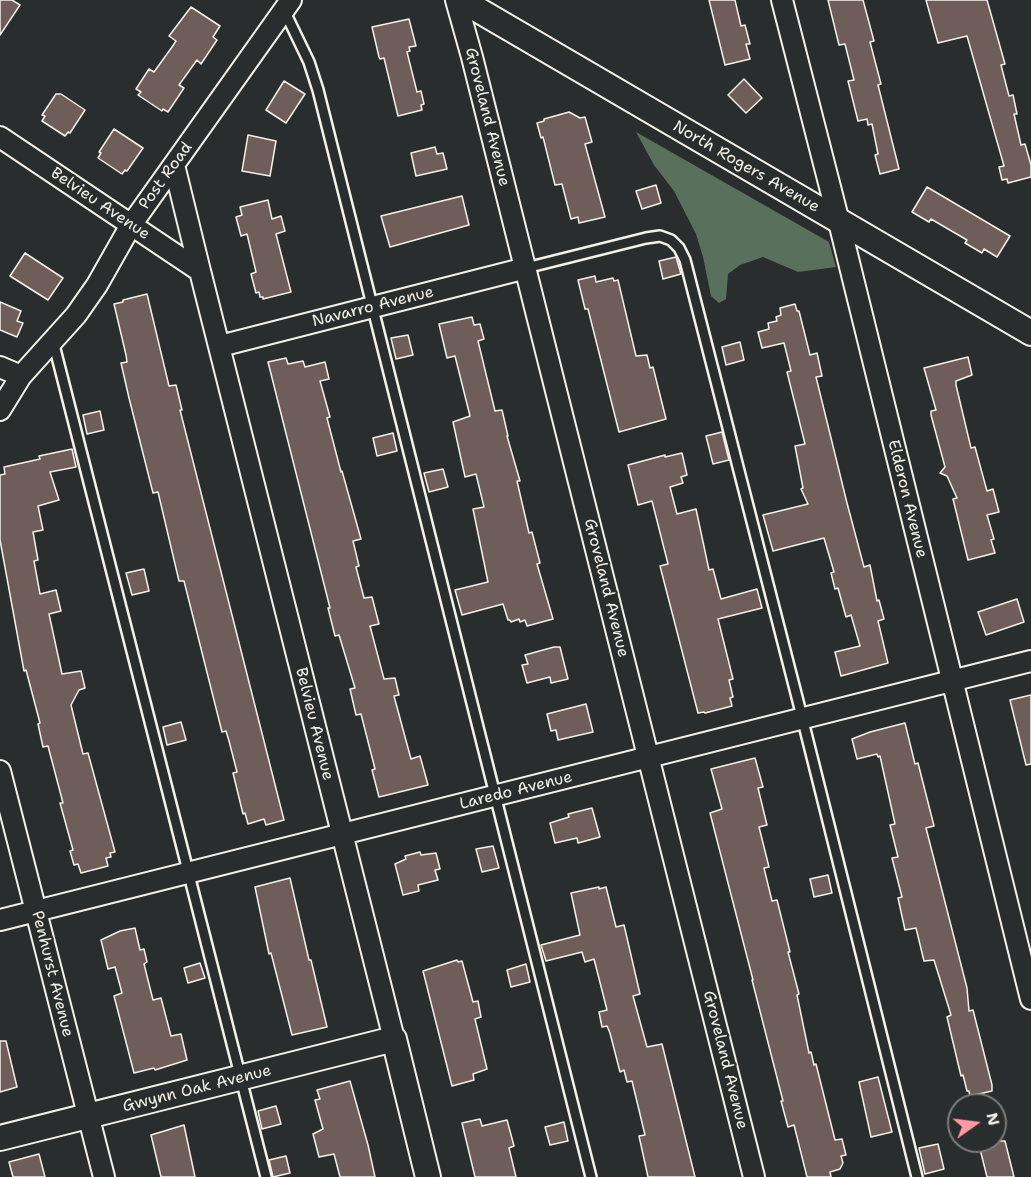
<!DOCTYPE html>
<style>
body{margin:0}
#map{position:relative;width:1031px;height:1177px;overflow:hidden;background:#2a2d2e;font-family:"Shantell Sans",sans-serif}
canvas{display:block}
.north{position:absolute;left:947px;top:1093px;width:60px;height:60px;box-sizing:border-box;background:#2a2d2e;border:2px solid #7b7b78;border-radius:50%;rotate:76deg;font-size:16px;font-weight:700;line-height:24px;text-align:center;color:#f4f1e8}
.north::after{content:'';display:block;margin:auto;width:21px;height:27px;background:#ff9aa2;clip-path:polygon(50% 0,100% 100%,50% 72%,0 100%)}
</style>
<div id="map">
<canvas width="1031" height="1177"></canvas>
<div class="north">N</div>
</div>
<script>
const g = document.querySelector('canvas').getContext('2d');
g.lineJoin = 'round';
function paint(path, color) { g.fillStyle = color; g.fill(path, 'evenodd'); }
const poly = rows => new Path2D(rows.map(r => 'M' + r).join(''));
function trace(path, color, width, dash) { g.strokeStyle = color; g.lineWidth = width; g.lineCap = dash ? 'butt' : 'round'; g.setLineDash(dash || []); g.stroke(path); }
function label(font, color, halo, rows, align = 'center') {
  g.font = font + ' "Shantell Sans",sans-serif'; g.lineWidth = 4.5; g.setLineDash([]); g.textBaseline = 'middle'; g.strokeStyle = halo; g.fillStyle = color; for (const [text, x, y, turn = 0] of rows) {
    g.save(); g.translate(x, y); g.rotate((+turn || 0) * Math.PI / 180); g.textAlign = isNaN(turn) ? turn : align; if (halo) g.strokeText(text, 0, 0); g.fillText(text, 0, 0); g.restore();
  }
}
paint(poly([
 [636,132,829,242,836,267,798,272,763,257,740,265,728,274,726,299,719,303,711,296,703,257,696,234,674,191,654,165]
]), '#59705d');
const building = poly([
 [0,0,12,0,20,5,0,35,0,0],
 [709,0,735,0,741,26,745,25,750,44,746,44,750,59,725,65,709,0],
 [828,0,863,0,874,41,870,42,881,84,878,85,899,169,880,174,875,155,878,154,872,124,868,125,867,119,858,121,848,81,854,80,845,44,839,45,828,0],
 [926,0,987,0,1005,64,1001,65,1009,96,1013,95,1017,114,1014,114,1021,145,1025,144,1031,165,1031,177,1008,183,1007,179,1002,180,999,167,1004,166,967,36,938,43,926,0],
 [191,7,220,26,213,37,217,40,201,64,197,60,179,85,184,88,168,112,163,109,162,111,138,95,141,92,136,89,149,69,154,72,172,47,176,41,169,36,191,7],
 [409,19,416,46,409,47,410,51,407,52,417,92,421,91,424,104,421,105,422,110,398,116,384,58,380,59,379,57,372,27,409,19],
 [744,79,762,98,746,113,728,95,744,79],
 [284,81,305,94,286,123,266,110,284,81],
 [56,94,61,94,85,110,70,133,68,132,65,136,42,121,45,116,42,115,56,94],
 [569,112,580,118,585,117,592,142,585,144,605,217,579,223,578,217,571,219,562,184,555,185,543,137,541,138,537,123,544,121,544,119,569,112],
 [114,129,143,148,127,171,125,170,122,174,98,158,101,153,99,152,114,129],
 [248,135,276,141,270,176,242,171,248,135],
 [435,147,437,154,443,153,447,169,416,176,411,153,435,147],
 [656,185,661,203,642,209,636,191,656,185],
 [927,187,1010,236,997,257,984,249,982,253,965,243,967,240,931,219,929,222,912,212,927,187],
 [462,196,469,225,390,247,381,216,462,196],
 [268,200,272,219,281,216,285,231,276,234,291,292,263,299,263,297,260,297,259,292,256,293,251,274,256,272,247,234,241,236,236,217,242,215,240,207,268,200],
 [25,253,63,278,48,300,10,276,25,253],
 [676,257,681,274,663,279,659,261,676,257],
 [595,276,596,282,613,278,614,281,618,280,636,356,647,355,650,368,653,367,666,419,619,432,588,309,585,309,578,280,595,276],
 [147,294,169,386,176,385,182,410,180,410,284,820,266,825,264,819,248,824,245,813,243,814,233,773,237,772,229,741,226,731,222,732,184,581,179,581,158,492,153,493,129,398,121,363,127,362,126,355,114,304,123,302,123,300,147,294],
 [0,302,21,311,17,321,23,323,17,337,0,330,0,302],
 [795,304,797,311,799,311,810,355,817,353,822,376,816,377,847,503,864,567,870,565,877,601,879,600,884,619,878,621,888,663,841,676,835,652,860,646,851,615,846,617,838,588,835,589,831,573,834,572,824,538,773,551,763,515,808,504,801,489,803,488,795,446,805,444,787,372,791,371,784,343,762,348,758,332,769,329,768,323,777,321,776,317,781,315,780,308,795,304],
 [472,317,474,325,480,324,484,339,478,341,495,411,502,410,508,436,507,436,520,481,517,481,529,533,532,532,540,563,537,564,553,619,527,626,525,620,520,622,519,619,511,622,510,620,508,620,503,604,462,615,455,590,488,582,473,509,484,507,476,474,465,477,453,422,470,416,455,356,447,358,439,324,472,317],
 [408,335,413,355,396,359,391,338,408,335],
 [740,342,744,360,726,365,722,347,740,342],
 [968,357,972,375,956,381,956,385,971,448,975,447,987,491,993,489,999,512,987,515,994,539,991,540,995,553,968,560,953,499,957,498,947,476,940,473,945,467,931,415,931,411,936,410,924,368,968,357],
 [286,358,288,364,303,361,305,367,325,362,329,379,320,381,330,417,327,418,341,472,342,471,361,539,353,541,359,566,356,567,364,598,372,597,379,624,370,626,384,679,395,678,399,695,394,696,411,759,420,756,428,785,379,797,372,770,375,769,361,714,356,715,350,689,355,688,339,635,335,636,328,608,330,608,268,362,286,358],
 [100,411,104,430,87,434,83,415,100,411],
 [722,432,729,460,713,464,706,436,722,432],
 [393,433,397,451,377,456,373,438,393,433],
 [72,449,76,467,50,472,59,500,38,506,43,530,33,532,38,560,34,561,40,594,56,590,61,611,49,614,62,674,81,671,85,688,79,690,71,705,83,754,88,753,115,852,110,853,111,857,106,858,108,866,81,873,78,864,74,865,70,851,73,850,60,803,63,803,48,746,43,747,38,724,40,723,26,670,24,671,0,540,0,475,5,474,4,467,40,459,39,456,72,449],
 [682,453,687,475,681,477,683,483,670,487,677,514,696,509,709,570,713,569,721,599,757,589,762,608,718,619,733,679,729,680,733,697,730,698,732,706,705,713,704,712,698,713,660,566,668,564,652,501,638,505,628,465,665,455,665,457,682,453],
 [443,469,448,487,429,492,424,473,443,469],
 [144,569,149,591,132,595,126,573,144,569],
 [1017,599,1024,622,986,635,978,612,1017,599],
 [554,647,560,647,568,679,551,683,550,677,527,683,522,665,528,664,525,655,554,647],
 [1031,695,1031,764,1026,765,1010,700,1031,695],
 [586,704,593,732,558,740,556,730,551,731,547,714,586,704],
 [181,722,186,740,167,745,163,727,181,722],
 [905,723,915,764,918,763,934,826,926,828,967,988,969,1011,973,1010,992,1085,992,1091,970,1096,969,1091,967,1091,963,1075,961,1076,947,1017,951,1015,934,960,924,961,916,928,905,930,898,898,902,897,892,858,898,857,890,825,895,824,880,756,878,757,877,754,857,759,852,739,870,732,905,723],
 [755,758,763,787,758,788,767,825,759,827,769,867,764,868,772,901,777,900,790,952,788,952,799,994,797,995,809,1053,811,1052,814,1065,816,1064,835,1140,842,1139,846,1155,841,1156,843,1163,840,1169,830,1172,831,1177,807,1177,794,1125,788,1127,781,1101,783,1101,752,980,753,980,710,813,722,809,711,769,755,758],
 [592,808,600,837,578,843,577,838,555,843,550,823,569,817,568,814,592,808],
 [493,846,499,868,482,872,476,849,493,846],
 [420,852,421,855,436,853,440,869,435,870,438,880,418,885,419,891,403,895,395,864,406,859,405,856,420,852],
 [828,875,832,893,814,897,810,879,828,875],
 [290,878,309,960,311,960,327,1027,292,1035,271,953,269,954,255,887,290,878],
 [599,887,599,889,606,887,616,927,624,925,640,994,633,996,647,1047,662,1044,695,1177,648,1177,639,1136,645,1135,632,1081,627,1082,624,1070,620,1072,610,1033,607,1026,602,1027,599,1012,607,1010,594,959,585,962,582,952,546,961,541,945,580,935,571,893,599,887],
 [135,928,140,950,144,949,147,962,144,964,153,1000,161,998,171,1036,181,1034,187,1060,155,1070,154,1068,134,1073,114,996,122,993,115,967,108,969,101,940,120,931,135,928],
 [457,960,458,962,462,961,473,1002,478,1001,481,1017,475,1019,487,1069,473,1074,474,1080,452,1086,423,971,457,960],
 [200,963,205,978,188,983,184,968,200,963],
 [526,964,530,982,511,987,507,970,526,964],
 [0,1041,6,1041,17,1087,0,1092,0,1041],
 [878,1077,892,1132,871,1137,859,1082,878,1077],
 [350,1081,368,1145,375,1177,340,1177,334,1154,319,1157,313,1134,323,1129,315,1100,320,1099,317,1090,350,1081],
 [276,1106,281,1124,262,1129,258,1111,276,1106],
 [480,1119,482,1126,507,1120,514,1146,509,1148,516,1177,475,1177,462,1123,480,1119],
 [564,1122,568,1141,550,1145,545,1127,564,1122],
 [184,1125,195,1177,161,1177,151,1135,184,1125],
 [978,1141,1005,1141,1014,1177,987,1177,978,1141],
 [938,1144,944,1169,925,1174,919,1148,938,1144],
 [39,1154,45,1177,13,1177,9,1162,39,1154],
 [286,1156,290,1173,273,1177,269,1160,286,1156]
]);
paint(building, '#6f5d59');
trace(building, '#f4f1e8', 1.5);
const service = poly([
 [284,10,309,62,318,90,591,1177],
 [526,268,646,238,660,236,671,240,679,248,685,260,799,705,917,1177],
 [53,341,266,1177]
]);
const minor = poly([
 [456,0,472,57,754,1177],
 [782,0,839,222,1031,999],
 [0,137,200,271,394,1039],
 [174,165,200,271],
 [220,346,526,268],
 [0,367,21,376],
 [0,410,21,376,76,315,97,285,131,225,291,0],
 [0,771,104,1177],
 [0,920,1031,661]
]);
const tertiary = poly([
 [461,0,1031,333],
 [0,1138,394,1039,428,1177]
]);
trace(service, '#f4f1e8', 14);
trace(minor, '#f4f1e8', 24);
trace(tertiary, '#f4f1e8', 28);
trace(service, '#2a2d2e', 9);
trace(minor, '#2a2d2e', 20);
trace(tertiary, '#2a2d2e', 24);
label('16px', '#f4f1e8', '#2a2d2e', [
 ["Groveland Avenue",487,117,76],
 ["North Rogers Avenue",746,167,30],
 ["Post Road",166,176,-54],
 ["Belvieu Avenue",100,204,34],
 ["Navarro Avenue",373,307,-14],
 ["Elderon Avenue",907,499,76],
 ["Groveland Avenue",606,588,76],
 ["Belvieu Avenue",314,724,76],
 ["Laredo Avenue",516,791,-14],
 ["Penhurst Avenue",52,974,76],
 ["Groveland Avenue",725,1060,76],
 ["Gwynn Oak Avenue",197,1089,-14]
]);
</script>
